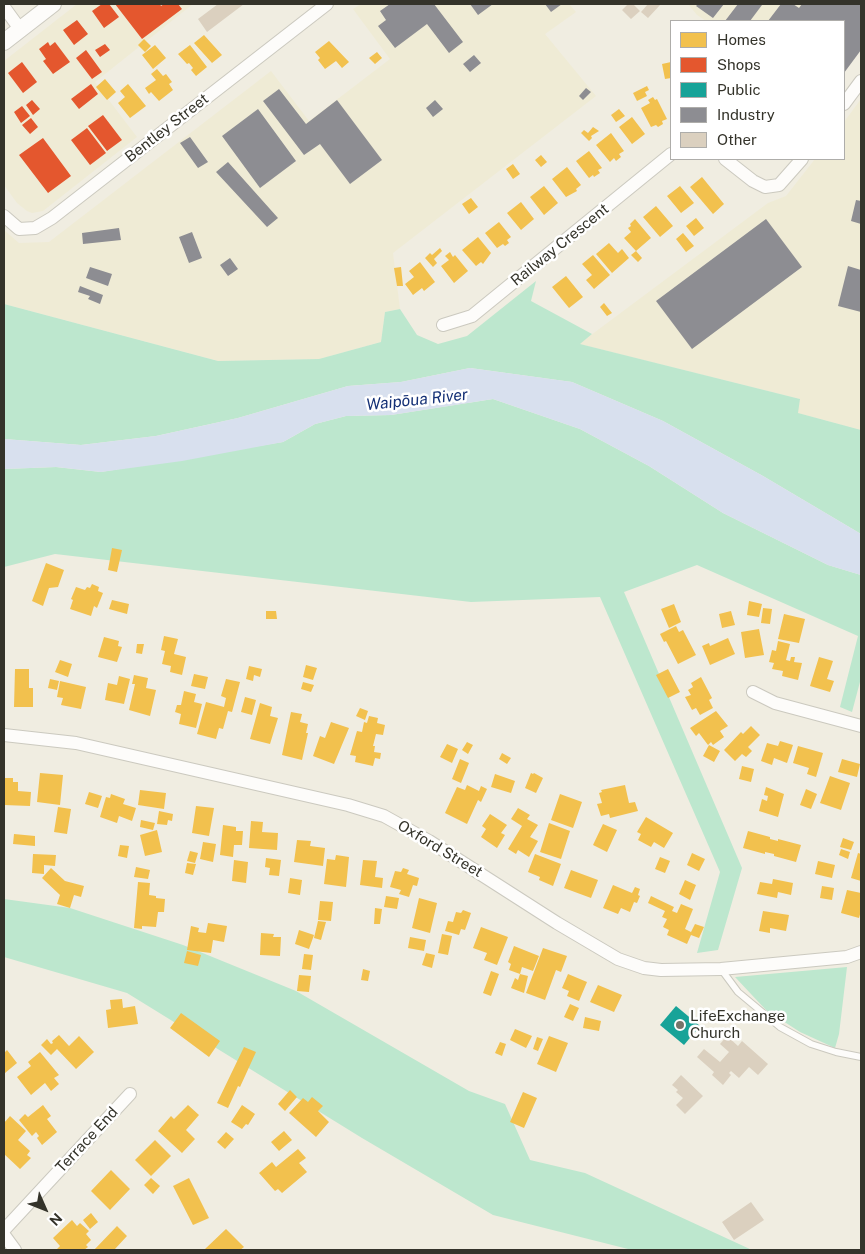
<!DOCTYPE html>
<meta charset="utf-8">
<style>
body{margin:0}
#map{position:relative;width:865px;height:1254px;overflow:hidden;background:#f0ede1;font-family:"Public Sans",sans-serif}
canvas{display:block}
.frame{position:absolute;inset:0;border:5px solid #34332a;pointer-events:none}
.legend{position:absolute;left:670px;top:20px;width:175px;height:140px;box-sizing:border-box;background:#fff;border:1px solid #aeadaa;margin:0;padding:6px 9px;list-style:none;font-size:15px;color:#34332a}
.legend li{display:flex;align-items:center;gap:10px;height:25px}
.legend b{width:25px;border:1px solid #aeadaa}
.north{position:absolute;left:20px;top:1184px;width:50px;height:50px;-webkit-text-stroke:4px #fff;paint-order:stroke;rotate:134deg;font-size:14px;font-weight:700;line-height:20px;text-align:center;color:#34332a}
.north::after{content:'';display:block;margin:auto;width:18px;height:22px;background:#34332a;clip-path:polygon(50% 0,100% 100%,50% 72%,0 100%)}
</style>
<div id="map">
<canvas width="865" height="1254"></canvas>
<div class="frame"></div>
<ul class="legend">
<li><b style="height:14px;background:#f2c14e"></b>Homes</li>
<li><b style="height:14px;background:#e4572e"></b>Shops</li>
<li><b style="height:14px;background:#17a398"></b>Public</li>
<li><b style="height:14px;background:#8d8d92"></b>Industry</li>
<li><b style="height:14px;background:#dbd0bf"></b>Other</li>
</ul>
<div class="north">N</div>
</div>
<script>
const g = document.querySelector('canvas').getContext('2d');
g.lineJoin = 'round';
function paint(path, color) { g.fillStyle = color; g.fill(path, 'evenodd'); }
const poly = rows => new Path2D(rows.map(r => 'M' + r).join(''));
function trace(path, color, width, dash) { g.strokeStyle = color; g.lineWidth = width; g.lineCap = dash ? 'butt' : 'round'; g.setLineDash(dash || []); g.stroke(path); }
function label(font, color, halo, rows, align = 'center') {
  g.font = font + ' "Public Sans",sans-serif'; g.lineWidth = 5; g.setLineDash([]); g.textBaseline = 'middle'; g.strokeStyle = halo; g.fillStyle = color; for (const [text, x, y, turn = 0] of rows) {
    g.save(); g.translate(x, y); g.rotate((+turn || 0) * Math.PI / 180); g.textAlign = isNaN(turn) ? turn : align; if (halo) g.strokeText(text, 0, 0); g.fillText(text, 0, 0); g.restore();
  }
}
paint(poly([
 [77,4,193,4,95,82,137,137,43,211,32,213,27,211,17,203,4,185,4,61],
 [361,4,569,4,576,12,545,34,596,96,393,253,400,309,385,312,381,342,320,359,218,361,4,304,4,230,19,243,49,242,271,71,309,121,390,59,353,9],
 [688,4,861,4,861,48,844,72,844,21,706,21,697,15],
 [861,99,861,430,797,413,800,399,579,344,768,203,786,196,815,159,844,159,844,122]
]), '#efebd5');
paint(poly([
 [536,281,531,301,592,334,580,344,800,399,798,413,861,430,861,534,763,476,663,421,572,382,470,368,401,382,348,386,238,418,156,436,81,445,4,439,4,304,218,361,319,359,381,342,385,312,400,309,417,335,438,344,467,336],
 [493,399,580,429,649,466,723,513,828,565,861,575,861,678,852,712,840,707,858,636,697,565,624,592,742,868,718,950,697,953,720,872,600,597,471,602,55,554,4,567,4,469,56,467,101,472,283,442,315,424,346,416,391,415],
 [4,899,70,908,183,945,296,991,469,1091,505,1104,530,1160,585,1173,752,1250,632,1250,493,1215,362,1138,127,993,4,957],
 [847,967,839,1034,835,1048,800,1032,766,1010,735,977]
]), '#bde7ce');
paint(poly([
 [470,368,572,382,663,421,763,476,861,534,861,575,828,565,723,513,649,466,580,429,493,399,391,415,346,416,315,424,283,442,182,461,101,472,56,467,4,469,4,439,81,445,156,436,238,418,348,386,401,382]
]), '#d8e0ee');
paint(poly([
 [204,35,222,55,212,63,194,43],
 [144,39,151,46,145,52,138,45],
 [329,41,349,62,342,68,336,61,325,69,318,60,320,58,315,52],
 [155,45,166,58,153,69,142,55],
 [190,45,207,67,196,76,191,70,193,68,189,63,187,64,178,54],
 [377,52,382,58,375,64,369,58],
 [671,62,671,78,665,79,662,64],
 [157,69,163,76,166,74,172,82,169,84,173,90,159,101,151,92,149,94,145,88,156,80,151,74],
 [105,79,116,92,107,100,96,87],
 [128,84,146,106,130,118,118,103,125,97,120,91],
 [647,86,649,90,645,92,647,96,637,101,633,93],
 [653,97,655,100,657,99,667,119,662,121,663,124,658,127,656,125,651,127,641,108,650,103,648,100],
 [619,109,625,116,616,122,611,115],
 [632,117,645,134,632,144,619,127],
 [593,127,599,131,591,136,592,138,589,141,581,133,584,130,588,133],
 [611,133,624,151,619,154,621,157,616,161,614,158,610,162,596,145],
 [589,151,602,168,598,170,600,173,594,177,593,175,589,178,576,161],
 [541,155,547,162,541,167,535,160],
 [513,164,520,174,513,179,506,169],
 [567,167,581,185,576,189,577,191,566,197,552,179],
 [702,177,724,204,713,214,690,187],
 [544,186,558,203,544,215,530,197],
 [680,186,694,203,681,213,667,196],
 [471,198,478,207,469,214,462,204],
 [521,202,534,219,521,230,507,213],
 [656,206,673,226,660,237,643,217],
 [696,218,704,228,694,236,686,226],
 [635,219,651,238,636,251,642,258,638,262,631,255,636,251,624,238,631,232,628,228,631,226,630,224],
 [499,222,511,237,507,240,509,243,505,246,503,244,497,248,485,233],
 [683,233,694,246,686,252,676,239],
 [478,237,491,253,483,264,481,262,476,266,462,250],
 [609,243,618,253,622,249,629,258,612,273,596,254],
 [440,248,442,251,434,259,437,263,433,267,425,258,430,253,432,255],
 [450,252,453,257,455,255,468,271,454,283,441,266,449,260,445,256],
 [593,255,610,275,594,289,586,280,592,275,582,264],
 [420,262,435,282,424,291,422,288,413,295,405,284,414,277,409,271],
 [401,267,403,286,397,286,394,268],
 [566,276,583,297,569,308,552,287],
 [604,303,612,313,607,316,600,307],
 [112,548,122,550,117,572,108,570],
 [46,563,64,570,58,587,49,588,43,606,32,601],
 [92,584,99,587,98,591,103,593,97,608,94,606,91,616,70,609,73,600,71,599,76,587,85,590,87,587,90,588],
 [112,600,129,604,127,614,109,609],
 [749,601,762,604,759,617,747,615],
 [674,604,681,622,669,628,661,609],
 [763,608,772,609,770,624,761,623],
 [266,611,276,611,277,619,266,619],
 [731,611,735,625,722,628,719,614],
 [784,614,805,619,799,643,778,639],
 [676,626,679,632,683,630,696,655,678,664,666,641,664,642,660,634],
 [759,629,764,655,745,658,741,632],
 [164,636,178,639,174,654,186,657,182,675,170,672,171,666,162,664,165,651,161,650],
 [104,637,119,641,118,646,122,647,117,662,98,657],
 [728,638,735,654,710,665,702,646,709,643,710,646],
 [778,641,790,644,786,660,790,661,791,657,795,657,794,662,802,663,798,680,782,676,783,671,772,669,774,663,769,662,772,650,776,651],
 [137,644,144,644,142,654,136,653],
 [819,657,833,661,827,679,834,681,830,692,810,686],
 [60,660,72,664,68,677,55,672],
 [306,665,317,668,313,680,303,677],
 [249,666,262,669,260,677,254,675,253,681,246,679],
 [15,669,29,669,29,688,33,688,33,707,14,707],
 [668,669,680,692,668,698,656,675],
 [194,674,208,677,205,689,191,686],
 [134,675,148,678,146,688,156,690,150,716,129,710,135,684,132,684],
 [119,676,130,679,124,704,105,700,108,683,117,685],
 [701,677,712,698,709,700,713,708,700,715,696,708,692,710,685,697,691,695,688,690,693,687,691,683],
 [50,679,59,681,57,690,48,688],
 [226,679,240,682,232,712,228,711,223,729,219,728,216,739,197,734,206,702,224,707,226,698,221,696],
 [60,681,86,687,81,709,61,705,63,698,57,697],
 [303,682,314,685,311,692,301,689],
 [184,691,196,694,194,702,202,704,196,728,179,724,181,714,175,712,177,705,181,705],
 [245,697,256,700,252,715,241,712],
 [260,703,272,707,270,716,278,718,270,744,250,739],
 [360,708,368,711,365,720,356,716],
 [716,711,728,726,720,731,724,737,713,745,711,742,708,745,699,733,696,736,690,728],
 [291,712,302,714,300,722,308,724,306,733,308,733,302,760,282,755],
 [369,716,378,718,377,723,385,725,383,735,376,734,373,746,375,746,374,752,381,753,380,759,375,758,373,766,355,762,356,756,350,755,357,731,362,732,364,722,367,723],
 [331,722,349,728,334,764,313,756,320,736,325,738],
 [751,726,760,735,748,747,752,751,746,757,742,754,735,761,724,750,741,732,743,734],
 [780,741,793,745,787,763,774,758,772,765,761,761,767,743,778,746],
 [467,742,473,745,468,754,462,750],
 [447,744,458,749,452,763,440,757],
 [709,745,720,751,714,762,703,756],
 [798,746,823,753,816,777,807,774,809,768,793,763],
 [502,753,511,758,507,764,499,759],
 [460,759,469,763,461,783,452,779],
 [842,759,860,764,857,777,838,772],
 [742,766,754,769,751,782,739,779],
 [40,773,63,775,60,805,37,802],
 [531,773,533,774,534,773,543,778,536,793,525,788],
 [495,774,515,781,511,793,491,787],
 [830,776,850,783,841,810,820,803],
 [4,778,13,778,13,782,18,782,18,791,31,792,30,806,4,805],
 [467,785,479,791,481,786,487,789,481,802,478,800,467,824,445,813,457,787,465,790],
 [625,785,629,803,635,802,638,811,610,818,609,814,601,816,597,804,602,803,599,793,602,792,601,790],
 [766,787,784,794,778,817,759,811,762,799,767,801,768,796,764,795],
 [806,789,817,794,811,809,800,805],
 [140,790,166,793,164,809,138,805],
 [89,792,102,796,98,808,85,804],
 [111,794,125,799,123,804,136,808,132,821,119,816,117,823,100,817,106,797,110,798],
 [560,794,582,802,573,828,551,820],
 [196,806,214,808,209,836,192,833],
 [58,807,71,809,67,834,54,832],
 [518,808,530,815,527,819,538,825,530,837,538,841,529,857,518,850,516,854,508,849,522,826,511,819],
 [159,811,173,814,172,821,168,820,167,825,157,824],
 [490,814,507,825,501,833,505,835,497,848,481,837,486,829,482,826],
 [646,817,673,833,664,848,654,842,651,847,638,840,641,834,637,832],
 [141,820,155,823,153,830,140,827],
 [251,821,263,822,262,832,278,833,277,850,249,848],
 [549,823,570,831,561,859,540,852],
 [603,824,617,830,607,852,593,845],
 [223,825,236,827,236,831,243,831,242,845,234,845,233,857,220,855],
 [157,830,162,852,145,856,140,835],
 [748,831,770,837,770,839,778,841,778,839,801,845,796,862,774,856,774,854,765,852,765,854,743,848],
 [14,834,35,836,35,846,13,844],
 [843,838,854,842,851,850,840,847],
 [297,840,311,841,310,846,325,848,323,866,294,862],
 [203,842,216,844,213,862,200,859],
 [120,845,129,846,127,858,118,856],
 [841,849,850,852,848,859,839,855],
 [190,851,198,853,195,863,187,861],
 [692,853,705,859,699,871,687,865],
 [858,853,861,854,861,881,851,878],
 [33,854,56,855,55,866,44,865,44,874,32,873],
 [535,854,561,864,553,886,539,880,540,877,528,872],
 [336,855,349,857,346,887,324,884,327,859,335,860],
 [660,857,670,861,665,873,655,869],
 [266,858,281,860,279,876,269,875,270,868,265,867],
 [234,860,248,862,246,883,232,881],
 [363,860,377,861,375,877,383,878,382,888,360,885],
 [818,861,835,865,832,878,815,874],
 [187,863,196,864,193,875,185,873],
 [136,867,150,870,148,879,134,877],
 [51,868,65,881,84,886,81,897,74,895,70,908,57,904,60,895,42,878],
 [403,868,409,870,407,874,419,878,417,886,413,885,409,897,399,894,401,890,390,887,395,871,401,872],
 [571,870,598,880,591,898,564,888],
 [290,878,302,880,300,895,288,893],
 [773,879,793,883,791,895,778,892,777,898,757,894,760,882,772,884],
 [685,880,696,885,690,900,679,894],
 [138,882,150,883,149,895,156,896,156,898,165,899,164,912,158,912,156,927,142,926,142,929,134,928],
 [613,885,632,893,635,887,640,889,638,895,640,896,637,903,634,902,630,912,621,908,618,914,603,908],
 [822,886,834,888,832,900,820,898],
 [847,890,861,893,861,911,859,918,841,913],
 [386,896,399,898,397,909,384,907],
 [651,896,674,907,672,911,677,913,681,904,693,909,685,929,691,932,695,924,704,927,699,938,691,935,687,944,667,935,669,930,663,927,667,919,662,917,665,911,648,903],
 [419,898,437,903,430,933,412,928],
 [320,901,333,902,331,921,318,920],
 [375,908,382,909,380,924,374,924],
 [463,910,471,913,465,930,461,929,459,935,445,931,448,921,453,922,456,912,461,913],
 [763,911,789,915,786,931,770,928,770,933,759,931],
 [318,921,326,922,321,940,314,938],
 [208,923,227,926,224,942,213,940,211,953,187,950,191,926,199,928,198,932,206,933],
 [481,927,508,937,497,965,484,960,487,953,473,948],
 [299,930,314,935,309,949,295,944],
 [261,933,274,934,273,937,281,937,280,956,260,955],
 [442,934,452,936,448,955,438,953],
 [410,937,426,940,424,951,408,948],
 [514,946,539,956,533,971,522,967,520,974,509,970,511,964,508,962],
 [543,948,567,956,561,972,556,970,545,1000,526,993],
 [187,951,201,955,198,966,184,963],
 [426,953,435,955,432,968,422,965],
 [304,954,313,955,311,970,302,969],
 [363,969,370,971,368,981,361,980],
 [491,971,499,974,491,996,483,993],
 [520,974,528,976,524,993,511,988,515,978,518,980],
 [568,974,587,982,579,1001,567,996,569,991,562,988],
 [299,975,311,976,309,992,297,991],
 [598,985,622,995,614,1012,590,1002],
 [122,999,123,1008,135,1006,138,1024,108,1028,106,1010,111,1009,110,1000],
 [570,1004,579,1008,573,1021,564,1017],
 [181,1013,220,1041,209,1057,170,1028],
 [585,1017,601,1021,599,1031,583,1028],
 [515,1029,532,1036,526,1048,510,1040],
 [59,1035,69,1046,79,1036,94,1052,76,1069,57,1049,51,1055,41,1045,47,1039,51,1044,53,1043,52,1041],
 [549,1036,568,1043,556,1072,537,1064],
 [537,1037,543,1039,538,1051,533,1049],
 [500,1042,506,1044,502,1056,495,1053],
 [244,1047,256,1052,240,1087,238,1086,228,1108,217,1103],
 [7,1050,17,1063,5,1073,4,1071,4,1053],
 [40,1052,59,1075,54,1078,59,1084,51,1091,45,1083,31,1095,17,1077,31,1066,28,1062],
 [290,1090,297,1097,285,1111,278,1104],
 [523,1092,537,1098,524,1128,510,1122],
 [312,1097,323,1106,318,1111,329,1122,316,1137,289,1113,303,1098,308,1102],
 [43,1105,51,1116,47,1119,57,1132,42,1145,37,1138,39,1136,36,1132,32,1136,19,1120,25,1114,28,1117],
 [188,1105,199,1115,186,1130,195,1139,182,1153,158,1131,171,1116,174,1119],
 [242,1105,255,1114,248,1125,246,1124,242,1129,231,1122],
 [10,1116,26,1131,18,1140,30,1151,27,1155,31,1158,20,1169,4,1154,4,1123],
 [284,1131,292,1140,279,1151,271,1142],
 [226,1132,234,1139,225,1149,217,1142],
 [155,1140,171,1156,151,1176,135,1160],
 [298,1149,306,1158,299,1163,307,1172,282,1193,278,1189,275,1191,259,1173,272,1162,276,1167],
 [111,1170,130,1189,110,1210,91,1191],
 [151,1178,160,1186,153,1194,144,1185],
 [189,1178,209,1218,193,1225,173,1186],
 [91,1213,98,1222,90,1229,83,1220],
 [72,1220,77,1226,80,1223,89,1231,86,1234,91,1240,86,1245,88,1247,84,1250,58,1250,57,1249,60,1246,53,1238],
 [117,1226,127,1236,115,1249,117,1250,94,1250],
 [226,1229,244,1247,240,1250,207,1250,205,1249]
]), '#f2c14e');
paint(poly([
 [102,4,109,4,119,17,104,28,92,11],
 [115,4,160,4,161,6,164,4,178,4,182,9,142,39],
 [77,20,88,34,74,45,63,30],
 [48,42,50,46,55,42,70,62,53,74,43,61,46,59,39,49],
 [105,44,110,50,100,57,95,50],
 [86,50,102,72,92,79,76,58],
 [22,62,37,82,23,93,8,73],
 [91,84,98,94,79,109,71,99],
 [32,100,40,109,33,115,26,105],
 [22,106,30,116,21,123,14,112],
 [103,115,122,140,107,151,88,126],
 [31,118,38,127,30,134,22,125],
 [87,128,106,153,90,165,71,140],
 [43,138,71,176,48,193,19,155]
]), '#e4572e');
paint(poly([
 [676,1006,700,1026,684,1045,660,1025]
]), '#17a398');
paint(poly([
 [390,4,434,4,463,42,449,53,427,24,395,48,378,26,386,20,380,11],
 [470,4,493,4,478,15],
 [545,4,562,4,551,12],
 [698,4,724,4,713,18,696,6],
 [738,4,761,4,762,5,750,21,725,21],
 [781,4,793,4,799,8,802,4,861,4,861,50,844,73,844,21,768,21],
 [474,55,481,63,470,72,463,64],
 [586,88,591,92,583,100,579,96],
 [279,89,306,124,337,100,382,160,350,184,320,144,304,155,263,101],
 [435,100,443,109,433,117,426,108],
 [258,109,296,161,260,188,222,136],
 [190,137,208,162,198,168,180,143],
 [228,162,278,218,267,227,216,172],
 [856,200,861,201,861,224,851,221],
 [766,219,802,267,692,349,656,301],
 [119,228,121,240,83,244,82,233],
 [192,232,202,258,189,263,179,237],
 [230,258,238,269,228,276,220,265],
 [848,266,861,270,861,312,838,306],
 [90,267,112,274,108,286,86,278],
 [80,286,103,295,100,304,88,299,90,296,78,292]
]), '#8d8d92');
paint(poly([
 [218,4,244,4,207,32,198,19],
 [628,4,633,4,640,11,631,19,622,10],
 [648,4,661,4,648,18,641,12],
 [727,1036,738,1046,742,1041,768,1064,758,1075,749,1067,739,1078,731,1071,729,1073,731,1075,723,1085,712,1075,714,1072,697,1057,704,1049,720,1062,729,1052,720,1044],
 [681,1075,703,1096,685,1114,676,1105,683,1098,676,1092,678,1090,672,1085],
 [751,1202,764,1220,734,1240,722,1222]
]), '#dbd0bf');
const service = poly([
 [721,969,738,992,780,1027,811,1044,836,1052,861,1057]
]);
const minor = poly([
 [4,7,20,29],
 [844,104,861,81],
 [725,159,753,181,765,187,779,185,802,159],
 [4,216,19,229,35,228,52,218,327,4],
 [443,325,472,316,671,154],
 [753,692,775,703,861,726],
 [4,735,76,743,348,805,384,816,429,841,557,923,618,959,644,968,661,970,721,969,847,957,861,952],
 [4,1230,130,1094],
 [4,1235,15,1250]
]);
const tertiary = poly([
 [4,42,53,4]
]);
trace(service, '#cbc9bf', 8);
trace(minor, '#cbc9bf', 14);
trace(tertiary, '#cbc9bf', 18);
trace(service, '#fdfcfa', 6);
trace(minor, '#fdfcfa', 12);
trace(tertiary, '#fdfcfa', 16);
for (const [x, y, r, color] of [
 [680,1025,5,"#76746a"]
]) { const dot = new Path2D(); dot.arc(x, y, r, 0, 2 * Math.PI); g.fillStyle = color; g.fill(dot); trace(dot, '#fff', 2); }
label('15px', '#34332a', '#fff', [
 ["Bentley Street",167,128,-38],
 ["Railway Crescent",560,245,-39],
 ["Oxford Street",440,849,31],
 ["Terrace End",87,1140,-47]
]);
label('15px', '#34332a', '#fff', [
 ["LifeExchange",690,1016],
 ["Church",690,1033]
], 'left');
label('italic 16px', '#153176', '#fff', [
 ["Waipōua River",417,400,-6]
]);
</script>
